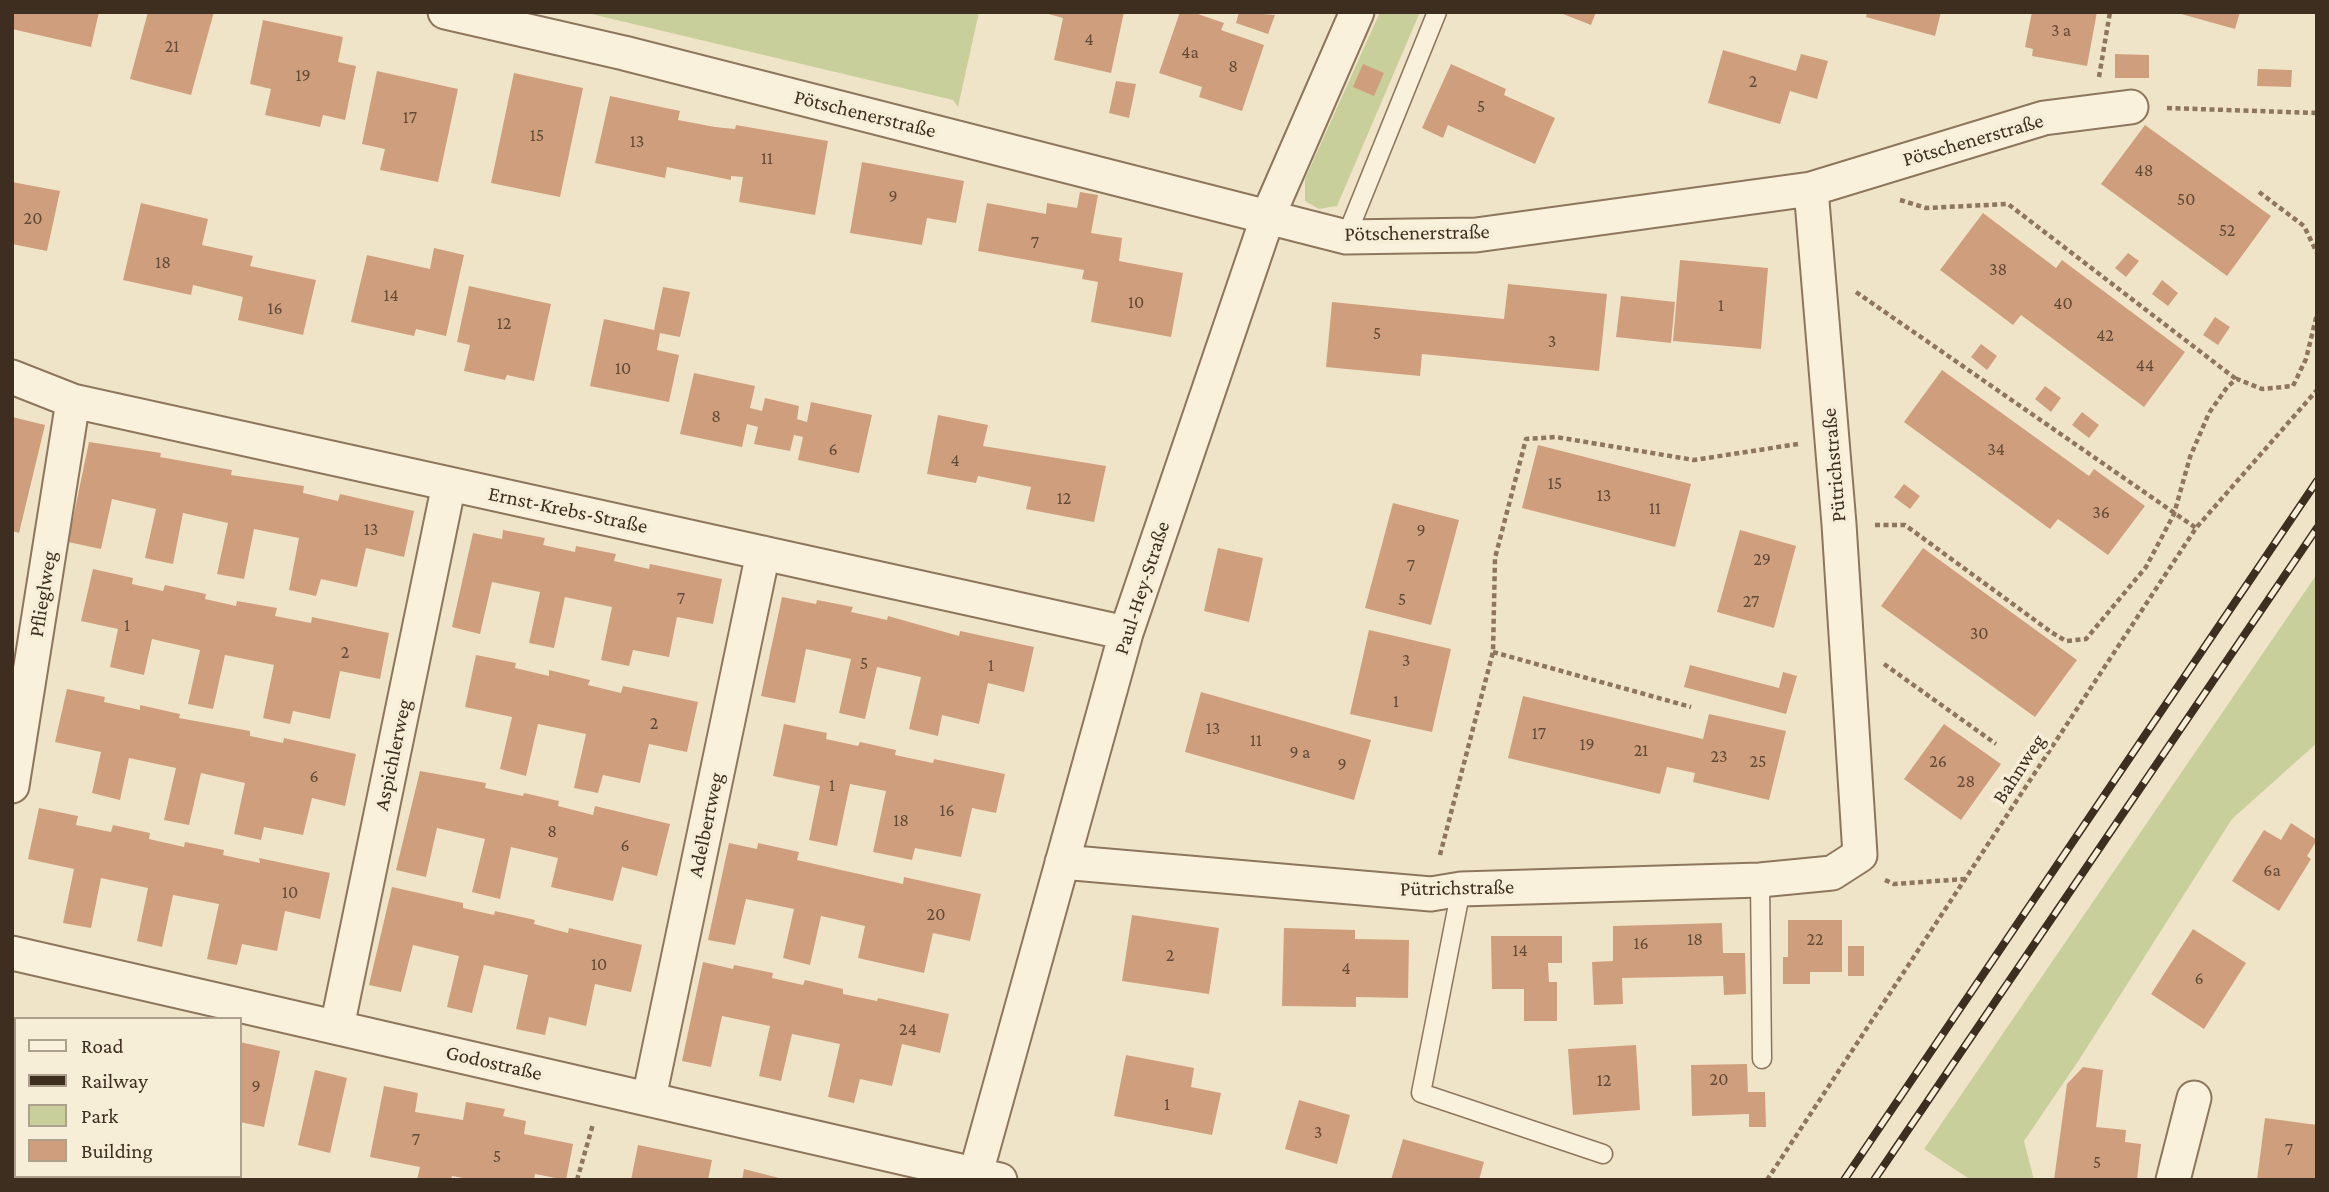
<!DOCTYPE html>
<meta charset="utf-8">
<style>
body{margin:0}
#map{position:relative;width:2329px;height:1192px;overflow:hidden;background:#f0e4c8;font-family:"Crimson Pro",serif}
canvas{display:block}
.frame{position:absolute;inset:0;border:14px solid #3d2e20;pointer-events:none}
.legend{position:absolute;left:14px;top:1017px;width:228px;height:161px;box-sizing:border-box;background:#f7eed8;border:2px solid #ada18e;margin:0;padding:9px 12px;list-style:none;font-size:21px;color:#3d2e20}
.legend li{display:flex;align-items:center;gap:14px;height:35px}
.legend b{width:35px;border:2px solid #ada18e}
</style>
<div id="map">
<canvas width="2329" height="1192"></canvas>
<div class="frame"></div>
<ul class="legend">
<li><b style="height:9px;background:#faf1dc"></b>Road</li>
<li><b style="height:9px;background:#3d2e20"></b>Railway</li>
<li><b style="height:19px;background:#c9cf9b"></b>Park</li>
<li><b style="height:19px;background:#cf9f7d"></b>Building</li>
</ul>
</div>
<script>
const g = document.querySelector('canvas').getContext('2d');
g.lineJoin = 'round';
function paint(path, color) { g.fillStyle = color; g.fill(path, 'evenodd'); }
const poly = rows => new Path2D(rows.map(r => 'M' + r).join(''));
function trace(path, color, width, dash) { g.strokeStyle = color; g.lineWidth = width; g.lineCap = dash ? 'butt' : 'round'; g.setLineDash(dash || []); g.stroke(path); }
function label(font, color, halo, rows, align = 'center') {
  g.font = font + ' "Crimson Pro",serif'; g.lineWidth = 7; g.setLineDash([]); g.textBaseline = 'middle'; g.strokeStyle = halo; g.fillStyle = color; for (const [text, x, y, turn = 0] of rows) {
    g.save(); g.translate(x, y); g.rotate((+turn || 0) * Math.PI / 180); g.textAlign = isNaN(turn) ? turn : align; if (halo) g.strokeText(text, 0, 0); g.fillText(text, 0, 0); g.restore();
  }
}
paint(poly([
 [583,12,979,12,958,107,953,100],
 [1380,12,1420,12,1337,206,1319,209,1305,201,1305,179],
 [2317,574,2317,743,2232,819,2079,1060,2024,1141,2034,1180,1971,1180,1924,1149]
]), '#c9cf9b');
paint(poly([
 [12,12,99,12,91,47,12,29],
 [148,12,214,12,191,95,130,79],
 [1124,12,1111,73,1054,60,1063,18,1041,12],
 [1180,12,1192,12,1224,23,1221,30,1264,45,1242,111,1199,97,1202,87,1159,73],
 [1239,12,1275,15,1268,34,1236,23],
 [1558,12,1596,12,1591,25],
 [1867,12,1941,12,1935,36,1866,17],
 [2032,12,2097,12,2087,66,2032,56,2033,49,2025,47],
 [2174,12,2240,12,2235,29],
 [263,20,343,37,338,62,356,66,345,120,323,115,320,127,265,115,271,89,250,84],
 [1723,50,1796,71,1801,54,1828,61,1817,99,1790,91,1780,124,1708,103],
 [2115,54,2149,55,2149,78,2115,78],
 [1363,64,1384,73,1374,96,1353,87],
 [1451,64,1506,89,1504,95,1555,118,1535,164,1448,125,1443,138,1422,128],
 [2258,69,2292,70,2291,87,2257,86],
 [377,71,458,89,438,182,380,170,385,149,362,144],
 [514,73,583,88,560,197,491,183],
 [1116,81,1136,84,1129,118,1109,113],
 [610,96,680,111,678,120,715,127,735,129,736,125,828,141,815,215,739,202,743,177,731,176,731,180,667,167,665,178,595,163],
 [2145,125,2271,216,2227,276,2101,184],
 [862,162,964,181,956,223,927,218,922,245,850,233],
 [12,182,60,191,47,251,12,244],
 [1080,192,1098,195,1091,233,1122,238,1119,261,1183,273,1171,337,1091,322,1098,282,1082,279,1084,270,978,251,987,203,1046,214,1047,203,1077,208],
 [141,203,208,219,202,245,253,256,250,266,316,280,303,335,238,320,243,297,193,285,191,295,123,280],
 [1983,213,2056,268,2062,260,2185,352,2144,407,2021,315,2013,325,1940,270],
 [434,248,464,255,446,336,416,329,414,336,351,322,367,255,430,269],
 [2128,253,2139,261,2126,277,2115,268],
 [1680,260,1768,268,1761,349,1673,341],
 [2162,280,2178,293,2168,306,2152,294],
 [1508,284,1607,294,1599,371,1422,354,1420,376,1326,367,1332,302,1504,319],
 [469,286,551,304,534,381,507,375,505,380,464,371,470,345,457,342],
 [663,287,690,292,680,337,660,333,657,350,679,355,669,402,590,386,604,319,654,330],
 [1621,296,1675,302,1671,343,1616,337],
 [2215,317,2230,327,2218,345,2203,335],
 [1981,344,1997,356,1987,370,1971,357],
 [1942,370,2089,476,2094,469,2145,506,2108,555,2058,519,2050,529,1904,422],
 [694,373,755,386,750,408,762,411,765,398,799,406,797,419,807,422,811,402,872,415,859,473,798,460,803,437,794,435,790,451,754,444,758,427,747,424,742,447,680,434],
 [2045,386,2061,398,2051,412,2035,399],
 [2082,412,2099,425,2089,438,2072,425],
 [938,415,988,425,983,446,1106,466,1094,522,1026,509,1031,487,978,476,976,483,927,474],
 [12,417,45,425,19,533,12,531],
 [89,442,161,453,160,457,232,470,231,475,304,486,303,493,338,501,340,494,414,511,404,557,366,548,357,587,321,579,316,596,289,590,299,538,254,529,244,579,217,574,228,523,183,513,173,564,145,558,156,509,112,499,101,549,68,542],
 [1538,445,1691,484,1675,547,1522,508],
 [1904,484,1920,496,1910,509,1894,497],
 [1393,503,1459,520,1431,625,1365,608],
 [503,530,545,538,543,545,575,552,576,546,616,554,614,561,649,569,650,564,722,579,713,624,677,617,669,657,633,650,629,666,601,660,612,607,565,597,554,648,529,643,540,592,492,582,480,634,452,627,473,533,502,539],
 [1740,530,1796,546,1774,628,1717,612],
 [1218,548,1263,558,1249,622,1204,611],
 [1923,548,2077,660,2035,717,1881,606],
 [93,569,133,578,132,584,163,591,165,585,206,594,205,599,236,606,237,601,277,608,275,616,311,623,312,617,389,633,380,679,340,671,330,719,293,711,290,724,263,718,274,665,225,655,213,709,188,704,200,650,152,639,144,675,110,667,118,629,81,621],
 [782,597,816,604,817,600,853,607,851,612,887,620,888,616,959,636,960,631,1034,647,1024,692,988,683,979,724,942,715,938,736,909,729,921,677,877,667,865,719,839,713,851,659,806,649,795,703,761,696],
 [1369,630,1451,649,1432,732,1350,714],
 [476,655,516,663,515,668,549,676,549,670,590,680,588,685,621,693,623,686,698,702,687,752,649,744,640,783,603,775,598,793,574,788,586,734,538,724,526,776,500,769,512,717,465,707],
 [1690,665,1779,688,1783,672,1797,676,1786,714,1684,687],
 [67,689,105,697,104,702,140,710,140,705,180,714,179,718,250,731,250,736,283,743,284,738,356,754,345,806,312,798,303,835,264,827,261,840,234,834,245,783,201,773,189,825,164,820,176,768,129,758,120,800,92,793,101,752,55,742],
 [1201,692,1371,740,1354,800,1185,752],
 [1523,696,1703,739,1709,714,1786,731,1769,800,1693,782,1695,773,1667,767,1660,794,1508,758],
 [784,724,827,733,826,739,858,746,860,742,896,750,895,755,933,763,934,759,1005,774,996,813,972,808,961,857,915,848,912,860,873,852,886,791,850,784,837,846,809,840,820,786,773,776],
 [1944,724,2001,764,1961,820,1904,779],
 [420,771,486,783,485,788,523,796,524,793,559,801,558,806,593,815,595,806,670,824,657,876,622,867,613,901,551,887,558,858,511,847,500,899,472,892,485,839,437,828,426,877,396,870],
 [39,808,78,816,76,825,111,832,113,825,150,833,149,839,184,847,185,842,224,850,223,855,260,863,259,858,330,873,320,919,285,911,277,951,242,944,237,965,207,959,219,904,173,895,162,947,137,941,148,888,101,878,91,928,63,923,74,869,28,859],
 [2291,823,2317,840,2307,856,2311,859,2279,911,2232,881,2264,830,2281,840],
 [729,843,757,849,758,843,799,852,797,860,903,884,904,877,981,894,970,941,933,933,924,973,858,958,865,926,821,916,810,965,783,958,794,909,746,899,735,945,708,940],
 [392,887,463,903,463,908,494,915,495,911,535,920,534,924,568,933,569,928,642,945,631,992,595,984,586,1026,549,1017,545,1035,516,1029,528,975,484,965,472,1013,447,1007,459,956,413,945,401,992,369,985],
 [1132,915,1219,928,1209,994,1122,981],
 [1788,920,1842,920,1842,972,1810,972,1810,984,1783,984,1783,957,1788,957],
 [1722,923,1723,953,1745,953,1746,994,1724,995,1723,976,1622,978,1623,1004,1594,1005,1592,962,1613,961,1613,926],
 [1284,928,1355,930,1355,939,1409,940,1408,998,1356,997,1356,1007,1282,1006],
 [2193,929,2246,963,2204,1029,2151,994],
 [1491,936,1562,936,1562,963,1548,963,1549,982,1557,982,1557,1021,1524,1021,1524,989,1492,989],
 [1848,946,1864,946,1864,976,1848,976],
 [703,962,733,969,734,965,773,973,772,978,803,985,805,980,843,989,843,994,877,1001,878,998,949,1014,940,1053,902,1044,892,1086,860,1079,854,1103,828,1097,840,1044,792,1034,781,1081,759,1076,770,1026,722,1016,711,1067,682,1061],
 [240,1042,280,1051,264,1127,240,1122],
 [1636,1045,1640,1110,1573,1115,1568,1049],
 [1126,1055,1194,1068,1191,1087,1221,1093,1212,1135,1114,1116],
 [1747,1064,1748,1092,1765,1092,1766,1127,1749,1127,1749,1114,1692,1116,1691,1065],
 [2083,1067,2103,1070,2096,1127,2126,1130,2125,1142,2141,1144,2137,1180,2054,1180,2067,1084],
 [315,1070,347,1078,330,1153,298,1145],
 [384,1086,418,1093,415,1112,463,1120,466,1102,505,1109,503,1116,526,1121,524,1134,573,1144,566,1180,535,1174,534,1180,474,1180,452,1176,451,1180,417,1180,420,1167,370,1157],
 [1299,1100,1350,1115,1337,1164,1285,1149],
 [2265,1118,2317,1125,2316,1180,2257,1180],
 [1403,1139,1484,1162,1479,1180,1391,1180],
 [638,1145,712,1160,708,1180,631,1180],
 [744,1169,783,1179,783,1180,742,1180]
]), '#cf9f7d');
const lane = poly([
 [1346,237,1437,12],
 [1760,880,1762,1059],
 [1461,889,1421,1093,1603,1154]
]);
const street = poly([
 [445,12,624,53,1346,237,1476,235,1811,189,2044,118,2131,107],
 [12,377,73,401,1126,633],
 [12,786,73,401],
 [1062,862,1431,894,1461,889,1760,880,1832,873,1860,855,1839,524,1811,189],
 [12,953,1000,1180],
 [337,1027,449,484],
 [649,1098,763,553],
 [974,1180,1126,633,1268,216,1357,12],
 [2173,1180,2194,1098]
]);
trace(lane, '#8d765c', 21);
trace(street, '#8d765c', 37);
trace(poly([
 [2099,77,2110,12],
 [2167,108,2317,113],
 [2259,192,2304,226,2317,253],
 [1900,200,1926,208,2008,204,2236,379],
 [1856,292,2196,528],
 [1875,525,1905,525,2051,632,2066,641,2086,639,2146,567,2174,514,2190,457,2209,413,2228,386,2237,379,2262,389,2293,386,2306,359,2317,314],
 [1493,652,1691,707],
 [1884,664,1996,744],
 [1440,855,1493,652,1495,558,1526,439,1556,437,1694,460,1798,444],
 [1885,880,1894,884,1965,879],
 [577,1180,593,1124],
 [1767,1180,2196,528,2317,390]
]), '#8d765c', 4.5, [5, 3.5]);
trace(lane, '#faf1dc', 18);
trace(street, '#faf1dc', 33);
const rail = poly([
 [1844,1180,2317,481],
 [1874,1180,2317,528]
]);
trace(rail, '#3d2e20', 8);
trace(rail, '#f7eed8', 5, [16]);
label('18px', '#624a37', null, [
 ["3 a",2061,30],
 ["4",1089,39],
 ["21",172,46],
 ["4a",1190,52],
 ["8",1233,66],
 ["19",303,75],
 ["2",1753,81],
 ["5",1481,106],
 ["17",410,117],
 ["15",537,135],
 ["13",637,141],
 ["11",767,158],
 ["48",2144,170],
 ["9",893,196],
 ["50",2186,199],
 ["20",33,218],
 ["52",2227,230],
 ["7",1035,242],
 ["18",163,262],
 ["38",1998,269],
 ["14",391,295],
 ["10",1136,302],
 ["40",2063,303],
 ["1",1721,305],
 ["16",275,308],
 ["12",504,323],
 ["5",1377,333],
 ["42",2105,335],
 ["3",1552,341],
 ["44",2145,365],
 ["10",623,368],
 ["8",716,416],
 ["6",833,449],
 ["34",1996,449],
 ["4",955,460],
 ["15",1555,483],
 ["13",1604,495],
 ["12",1064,498],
 ["11",1655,508],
 ["36",2101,512],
 ["13",371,529],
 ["9",1421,530],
 ["29",1762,559],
 ["7",1411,565],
 ["7",681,598],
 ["5",1402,599],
 ["27",1751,601],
 ["1",127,625],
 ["30",1979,633],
 ["2",345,652],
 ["3",1406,660],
 ["5",864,663],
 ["1",991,665],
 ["1",1396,701],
 ["2",654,723],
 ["13",1213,728],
 ["17",1539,733],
 ["11",1256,740],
 ["19",1587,744],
 ["21",1641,750],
 ["9 a",1300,752],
 ["23",1719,756],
 ["25",1758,761],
 ["26",1938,761],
 ["9",1342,764],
 ["6",314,776],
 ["28",1966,781],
 ["1",832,785],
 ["16",947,810],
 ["18",901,820],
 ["8",552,831],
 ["6",625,845],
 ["6a",2272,870],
 ["10",290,892],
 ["20",936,914],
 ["18",1695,939],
 ["22",1815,939],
 ["16",1641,943],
 ["14",1520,950],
 ["2",1170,955],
 ["10",599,964],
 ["4",1346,968],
 ["6",2199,978],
 ["24",908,1029],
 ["20",1719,1079],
 ["12",1604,1080],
 ["9",256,1086],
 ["1",1167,1104],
 ["3",1318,1132],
 ["7",416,1139],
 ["7",2289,1149],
 ["5",497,1156],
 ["5",2097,1162]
]);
label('21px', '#3d2e20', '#f7eed8', [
 ["Pötschenerstraße",865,114,14],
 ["Pötschenerstraße",1973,140,-16],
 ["Pötschenerstraße",1417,233,-1],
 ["Pütrichstraße",1834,465,-95],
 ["Ernst-Krebs-Straße",568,510,12],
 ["Paul-Hey-Straße",1142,588,-72],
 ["Pflieglweg",43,594,-81],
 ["Aspichlerweg",393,755,-78],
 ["Bahnweg",2019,769,-57],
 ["Adelbertweg",706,825,-78],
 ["Pütrichstraße",1457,888,-1],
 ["Godostraße",494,1063,13]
]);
</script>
